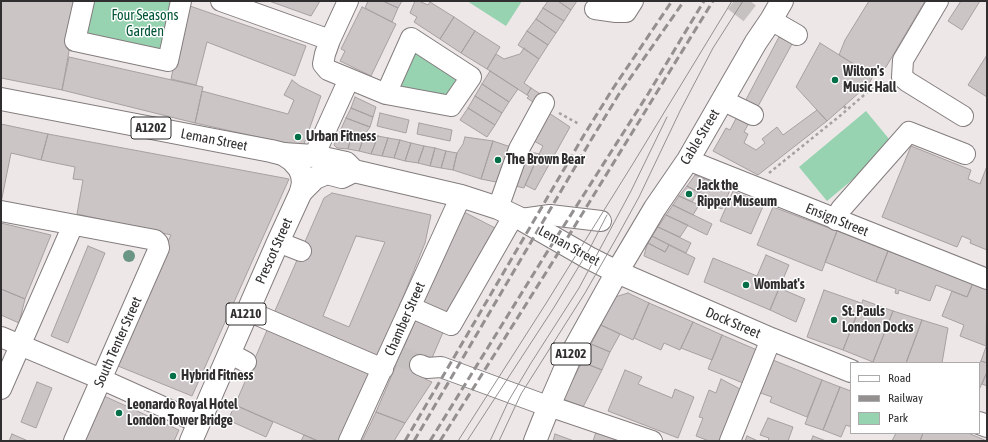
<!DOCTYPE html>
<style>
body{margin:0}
#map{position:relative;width:988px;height:442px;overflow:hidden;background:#ede7e7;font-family:"Asap Condensed",sans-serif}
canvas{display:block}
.frame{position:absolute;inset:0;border:2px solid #302e2e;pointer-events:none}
.legend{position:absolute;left:850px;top:362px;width:130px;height:72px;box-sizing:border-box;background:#fff;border:1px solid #acabab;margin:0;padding:5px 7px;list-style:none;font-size:12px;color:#302e2e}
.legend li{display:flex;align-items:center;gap:8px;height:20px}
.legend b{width:20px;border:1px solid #acabab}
</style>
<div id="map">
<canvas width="988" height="442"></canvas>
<div class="frame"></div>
<ul class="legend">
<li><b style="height:5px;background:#fff"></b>Road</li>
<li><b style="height:5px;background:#949090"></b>Railway</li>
<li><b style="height:11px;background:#97d2b1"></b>Park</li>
</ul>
</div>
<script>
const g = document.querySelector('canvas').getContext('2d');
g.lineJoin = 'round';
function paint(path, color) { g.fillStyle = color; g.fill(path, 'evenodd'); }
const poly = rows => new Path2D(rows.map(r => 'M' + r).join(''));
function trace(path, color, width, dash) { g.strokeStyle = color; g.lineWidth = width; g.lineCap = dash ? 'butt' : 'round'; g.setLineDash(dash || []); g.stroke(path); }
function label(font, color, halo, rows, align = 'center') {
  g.font = font + ' "Asap Condensed",sans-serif'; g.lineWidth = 3; g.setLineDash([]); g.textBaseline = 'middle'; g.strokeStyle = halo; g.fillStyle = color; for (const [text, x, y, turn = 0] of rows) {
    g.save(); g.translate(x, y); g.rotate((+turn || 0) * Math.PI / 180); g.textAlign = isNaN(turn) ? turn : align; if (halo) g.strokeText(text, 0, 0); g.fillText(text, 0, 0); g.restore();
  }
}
paint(poly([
 [88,1,176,1,164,52,81,35],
 [467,1,522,1,506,26],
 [411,45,465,79,449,102,391,89],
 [866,111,894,145,827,201,799,167]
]), '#97d2b1');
const building = poly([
 [1,1,78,1,62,90,1,78,1,1],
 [269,1,320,1,311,16,269,1],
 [368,1,383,1,398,8,392,22,365,8,368,1],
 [383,1,402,1,398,8,383,1],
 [415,1,419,1,428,5,430,2,454,17,440,39,414,22,417,17,410,13,415,1],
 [548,1,558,1,571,10,564,21,543,8,548,1],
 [558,1,577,1,571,10,558,1],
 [869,1,925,1,886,67,873,76,839,55,845,40,869,1],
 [961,1,980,1,962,30,948,21,961,1],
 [187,5,306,46,295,76,207,42,196,85,171,79,187,5],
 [362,7,396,24,371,76,340,61,345,51,341,49,362,7],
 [543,8,564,21,556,33,536,19,543,8],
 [454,17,475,31,461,53,440,39,454,17],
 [536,19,556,33,548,45,527,31,536,19],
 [475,31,500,47,487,69,461,53,475,31],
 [527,31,548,45,539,59,518,45,527,31],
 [779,37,792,44,744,132,748,134,744,143,756,150,765,143,762,139,777,127,783,135,817,110,827,121,758,175,713,151,726,128,730,130,779,37],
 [820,43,873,76,869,84,827,121,796,87,820,43],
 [524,48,539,59,524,83,531,88,527,95,487,69,496,54,504,59,520,54,524,48],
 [987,55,987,97,968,85,987,55],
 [69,57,203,87,195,123,62,90,69,57],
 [490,71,518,89,509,102,482,84,490,71],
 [292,80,300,86,321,96,303,147,195,123,202,91,288,114,294,100,284,95,292,80],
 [482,84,509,102,502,113,475,96,482,84],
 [531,88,545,97,539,106,527,98,529,96,527,95,531,88],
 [475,96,502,113,495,125,468,108,475,96],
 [355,97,376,107,373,117,351,108,355,97],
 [351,108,373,117,370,127,346,118,351,108],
 [468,108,495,125,487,137,460,120,468,108],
 [543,109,570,127,551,161,539,154,543,146,527,137,543,109],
 [380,113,409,120,406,133,377,126,380,113],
 [346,118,370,127,363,137,352,134,341,129,346,118],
 [419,123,452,130,450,141,417,134,419,123],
 [1,124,48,134,41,160,11,153,1,203,1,124],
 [341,129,352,134,348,149,337,148,334,145,341,129],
 [48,134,289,179,192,396,113,364,171,235,77,214,83,180,73,179,75,167,41,160,48,134],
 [352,134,364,137,359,151,348,149,352,134],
 [378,136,388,138,382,156,371,154,378,136],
 [378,136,371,154,359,151,364,137,378,136],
 [465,137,493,141,481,179,453,170,457,153,463,144,465,137],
 [388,138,400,140,394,158,382,156,388,138],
 [400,140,411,143,405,161,394,158,400,140],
 [493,141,514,148,511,185,481,179,493,141],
 [411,143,424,146,418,163,405,161,411,143],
 [424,146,435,148,430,166,418,163,424,146],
 [911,146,971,170,968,179,980,184,987,166,987,250,970,243,971,240,962,236,957,247,882,217,911,146],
 [435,148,446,151,441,168,430,166,435,148],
 [523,150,539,154,524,188,511,185,523,150],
 [446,151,457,153,453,170,441,168,446,151],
 [539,154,551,161,535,190,525,185,539,154],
 [695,175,705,179,698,192,687,186,695,175],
 [705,179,730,190,722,209,709,204,712,198,698,192,705,179],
 [687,186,698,192,692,202,679,196,687,186],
 [733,191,764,204,751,234,720,221,733,191],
 [332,193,431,215,425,243,378,359,274,313,324,198,332,193],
 [356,236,385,242,349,327,323,316,356,236],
 [679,196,699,205,693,215,673,205,679,196],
 [673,205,712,224,707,235,666,215,673,205],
 [773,207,837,231,822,271,757,245,773,207],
 [464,212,501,231,451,314,423,302,464,212],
 [666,215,688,225,680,237,658,227,666,215],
 [1,223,51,235,25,299,1,289,1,223],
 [658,227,691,243,686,253,652,236,658,227],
 [837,231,888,251,876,282,825,262,837,231],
 [652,236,669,245,665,252,648,243,652,236],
 [648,243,665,252,669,245,695,258,688,275,644,256,646,248,648,243],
 [88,246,105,253,68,343,51,336,88,246],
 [888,251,973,283,967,297,936,285,930,301,899,290,898,294,895,293,896,289,876,282,888,251],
 [766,255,789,265,770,310,704,282,713,258,757,276,766,255],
 [973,283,987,289,986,346,960,336,964,325,942,316,952,291,967,297,973,283],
 [779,288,805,299,796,322,770,310,779,288],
 [1,289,25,299,19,323,1,315,1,289],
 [824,290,861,303,843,350,807,337,824,290],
 [628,293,649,303,633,340,601,325,615,297,628,293],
 [863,300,893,311,873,362,843,350,863,300],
 [649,303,693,322,680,350,664,343,661,350,634,338,649,303],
 [893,311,922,320,906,363,875,363,873,362,893,311],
 [416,319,444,330,432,358,424,355,420,367,429,371,425,379,432,382,405,423,376,412,416,319],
 [922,320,948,328,942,363,906,363,922,320],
 [693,322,722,335,712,360,681,348,693,322],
 [601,325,620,334,610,352,591,344,601,325],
 [268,328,372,373,341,441,318,441,235,405,268,328],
 [722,335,757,350,743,383,708,369,722,335],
 [591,344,610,352,602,370,582,362,591,344],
 [987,344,987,363,981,361,987,344],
 [768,358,822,380,807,417,770,402,772,397,755,391,768,358],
 [981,361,987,363,987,372,979,390,979,364,981,361],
 [582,362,602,370,583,407,563,399,582,362],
 [625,370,642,377,638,384,672,398,675,389,694,397,678,438,608,411,625,370],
 [987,372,987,386,982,384,987,372],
 [721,379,740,389,722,441,709,441,696,436,703,418,699,417,709,390,716,393,721,379],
 [822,380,840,387,823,430,805,424,822,380],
 [37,382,52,388,36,428,21,422,37,382],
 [840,387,851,391,851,427,846,425,841,437,823,430,840,387],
 [104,396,179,430,174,441,84,441,104,396],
 [235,405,273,422,266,437,228,420,235,405],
 [376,412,405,423,394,441,362,441,376,412],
 [768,418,793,427,788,441,768,441,769,438,760,435,768,418],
 [597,429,617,440,617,441,593,441,597,429],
 [896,433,923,433,920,441,892,441,896,433],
 [923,433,968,433,987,441,920,441,923,433],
 [12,434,28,441,9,441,12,434],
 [555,434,574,441,553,441,555,434],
 [304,435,318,441,301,441,304,435],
 [747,436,758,441,745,441,747,436],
 [813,436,826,441,811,441,813,436]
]);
paint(building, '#ccc5c6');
trace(building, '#a7a0a1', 1);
trace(poly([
 [734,1,766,26],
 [400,356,420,365]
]), '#c7c2c2', 20, [20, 10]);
const minor = poly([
 [84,1,75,41,168,61,181,1],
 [221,1,330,40],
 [348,1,330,40,325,54,323,64,328,70,386,94,411,38,471,77,451,106,386,94],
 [938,1,903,60,902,77,908,82,963,116],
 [595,9,616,12,626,12,633,1],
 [771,20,797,35],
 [722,100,753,115],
 [314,156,349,79],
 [688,160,987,279],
 [498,208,519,149,544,103],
 [1,211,155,240,158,243,159,248,74,441],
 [521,219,550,215,601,221],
 [836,220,841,209,909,132,965,154],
 [278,242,301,251],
 [410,307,451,325,514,215],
 [248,311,383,369],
 [1,337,101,379,199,423],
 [229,353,246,362],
 [420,365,427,368,441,367,539,403],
 [1,389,73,225],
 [549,406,652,441],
 [349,441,461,196],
 [730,441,771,339]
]);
const major = poly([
 [283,154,314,156,346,163,354,171,461,196,498,208,521,219,589,258,617,272,771,339,851,371],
 [301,192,315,178,327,173,342,177,352,172],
 [979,423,987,426],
 [535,441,549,406,572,353,617,272,655,208,688,160,756,42,771,20,782,1]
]);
const highway = poly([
 [1,99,271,151,283,154,292,160,299,168,302,175,303,183,301,192,278,242,191,441]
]);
trace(minor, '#847d7e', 22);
trace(major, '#847d7e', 24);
trace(highway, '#847d7e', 24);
trace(poly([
 [844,106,847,110],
 [559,113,579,124],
 [769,173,841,115,871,89,886,82]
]), '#a6a1a1', 2.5, [3, 3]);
trace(minor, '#fff', 20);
trace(major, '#fff', 22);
trace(highway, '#fff', 22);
trace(poly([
 [458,441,545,305,634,162,732,1],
 [467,441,553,309,590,248,607,215],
 [490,441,509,400,531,363,579,288,631,191,667,117],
 [499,441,521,394,585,293,617,237,639,197,680,111,713,48,743,1]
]), '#949090', 1);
trace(poly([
 [405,441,584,135,612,90,672,1],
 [414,441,591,140,619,94,684,1],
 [430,441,544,257,648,94,704,1],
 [440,441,552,263,713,1]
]), '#949090', 3, [8, 4]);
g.fillStyle = '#6b9685';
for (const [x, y] of [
 [129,256]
]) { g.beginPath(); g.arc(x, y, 6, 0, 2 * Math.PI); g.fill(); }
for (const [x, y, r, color] of [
 [835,80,4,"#026f47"],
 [298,137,4,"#026f47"],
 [498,160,4,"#026f47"],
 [689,194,4,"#026f47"],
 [746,285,4,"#026f47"],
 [834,320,4,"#026f47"],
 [173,376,4,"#026f47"],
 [119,413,4,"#026f47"]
]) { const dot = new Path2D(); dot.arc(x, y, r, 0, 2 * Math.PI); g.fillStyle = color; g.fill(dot); trace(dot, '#fff', 1.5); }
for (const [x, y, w] of [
 [151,128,40],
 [246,314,40],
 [571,354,40]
]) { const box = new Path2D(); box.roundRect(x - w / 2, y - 11, w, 22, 3); g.fillStyle = '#fff'; g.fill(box); trace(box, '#302e2e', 1); }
label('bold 13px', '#302e2e', null, [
 ["A1202",151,128],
 ["A1210",246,314],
 ["A1202",571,354]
]);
label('14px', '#005434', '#fff', [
 ["Four Seasons",145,16],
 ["Garden",145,32]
]);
label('bold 14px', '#302e2e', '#fff', [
 ["Wilton's",843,72],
 ["Music Hall",843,88],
 ["Urban Fitness",306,137],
 ["The Brown Bear",506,160],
 ["Jack the",697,186],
 ["Ripper Museum",697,202],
 ["Wombat's",754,285],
 ["St. Pauls",842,312],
 ["London Docks",842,328],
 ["Hybrid Fitness",181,376],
 ["Leonardo Royal Hotel",127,405],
 ["London Tower Bridge",127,421]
], 'left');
label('14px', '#302e2e', '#fff', [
 ["Cable Street",700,137,-59],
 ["Leman Street",214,140,11],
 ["Ensign Street",837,220,22],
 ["Leman Street",569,246,29],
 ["Prescot Street",274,251,-66],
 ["Chamber Street",405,319,-66],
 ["Dock Street",733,323,23],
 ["South Tenter Street",118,342,-66]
]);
</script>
